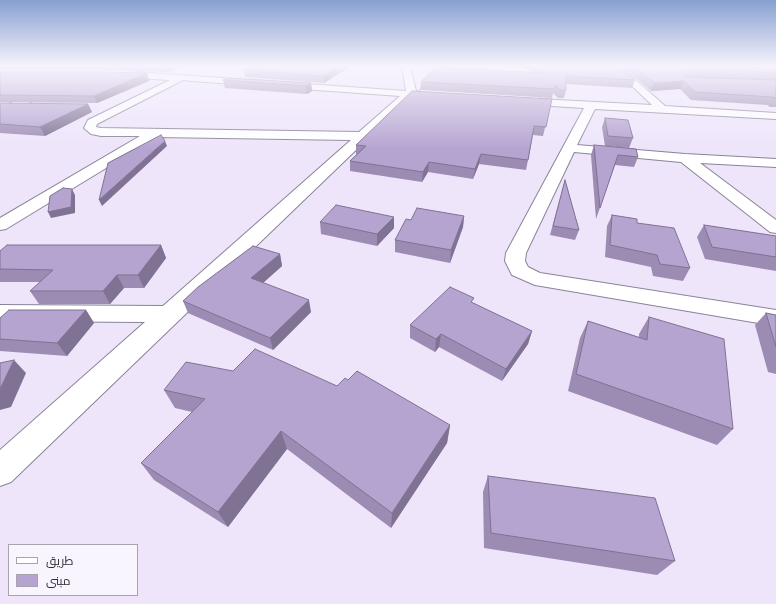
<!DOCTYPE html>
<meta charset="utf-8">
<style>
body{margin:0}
#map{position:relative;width:776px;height:604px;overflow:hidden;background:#eee5fb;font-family:Georgia,Cairo,serif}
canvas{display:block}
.legend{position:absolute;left:8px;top:544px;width:130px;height:52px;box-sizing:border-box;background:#f8f5fe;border:1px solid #a7a4ad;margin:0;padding:5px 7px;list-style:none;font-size:12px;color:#2e2b33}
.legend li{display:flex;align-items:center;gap:8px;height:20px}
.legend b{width:20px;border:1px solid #a7a4ad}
</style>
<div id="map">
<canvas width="776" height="604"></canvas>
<ul class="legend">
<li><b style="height:5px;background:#fff"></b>طريق</li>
<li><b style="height:11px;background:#b5a3d0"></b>مبنى</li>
</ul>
</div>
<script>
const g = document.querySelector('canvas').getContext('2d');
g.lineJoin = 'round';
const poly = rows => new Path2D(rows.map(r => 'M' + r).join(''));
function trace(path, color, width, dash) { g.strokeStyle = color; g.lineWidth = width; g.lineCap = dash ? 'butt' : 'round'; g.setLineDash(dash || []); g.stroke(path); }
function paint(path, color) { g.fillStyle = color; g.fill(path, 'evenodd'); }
const street = poly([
 [402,66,410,66,416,91,420,92,421,89,424,88,535,95,539,96,539,99,652,105,611,66,620,66,665,106,776,113,776,119,595,109,577,145,685,154,776,159,776,167,700,163,776,220,776,233,770,232,681,162,574,152,526,253,525,261,528,267,540,273,776,310,776,326,535,285,512,275,505,261,506,253,584,108,520,104,516,103,516,100,442,95,442,98,438,99,411,97,11,482,0,486,0,450,145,322,0,321,0,305,163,306,351,140,157,137,6,229,0,230,0,218,140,136,101,136,91,134,84,128,88,120,170,80,117,77,113,74,0,74,0,68,132,69,136,72,406,91,402,66],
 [183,80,192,81,400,96,359,132,101,128,96,127,97,124,183,80],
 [51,88,54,89,56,91,54,93,0,114,0,107,51,88]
]);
trace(street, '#8b8397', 2);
paint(street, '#fff');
paint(poly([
 [0,66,183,66,168,72,107,70,0,70],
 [252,66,351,66,324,83,245,77,243,70],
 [524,66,619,66,635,80,632,88,566,84,566,90,564,98,558,98,553,93,552,98,420,90,421,82,531,72],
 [622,66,776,66,776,80,733,79,776,80,776,107,770,107,767,105,691,100,680,89,651,91],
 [0,72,147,73,149,81,97,103,0,102],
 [223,80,311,83,312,91,307,94,225,88],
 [552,99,543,136,533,135,526,170,479,164,473,179,428,172,422,182,350,171,350,161,357,154,356,154,356,145],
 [0,104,88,104,92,112,45,136,0,133],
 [605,118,633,138,629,148,605,146,602,127],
 [594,145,638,157,634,167,615,165,596,219,591,155],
 [565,180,579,230,575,240,550,235],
 [612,215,637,223,690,268,683,281,653,276,651,267,605,257,607,226],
 [464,216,463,227,450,263,395,252,395,240,411,220],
 [320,222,394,228,377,246,321,234],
 [704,225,776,236,776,271,705,259,697,237],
 [161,245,166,258,144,288,124,288,110,304,39,304,30,291,40,282,0,282,0,251],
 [280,254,282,266,263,283,311,312,273,350,188,313,183,301],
 [473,303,532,331,528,344,502,381,439,347,435,352,410,338,410,325],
 [86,310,94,323,67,356,0,351,0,318],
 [766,313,776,315,776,374,768,372,755,325],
 [649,317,733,429,717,445,568,391,580,338,588,321,639,337,639,334],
 [233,371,337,386,348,380,450,425,447,443,391,528,287,449,228,527,154,480,141,463,192,412,175,408,164,390],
 [488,476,675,561,657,575,484,548,483,492]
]), '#9c8cb3');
paint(poly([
 [166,66,183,66,168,72],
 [339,66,351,66,324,83,323,76],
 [147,73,149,81,97,103,94,96],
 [684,81,680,89,651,91,654,83],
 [311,83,312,91,307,94,306,86],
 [88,104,92,112,45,136,40,127],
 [165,141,167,146,102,206,99,200],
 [481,154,479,164,473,179,475,169],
 [429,162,428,172,422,182,423,172],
 [72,189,75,195,75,213,51,218,48,212],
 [464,216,463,227,450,263,451,250],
 [394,217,394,228,377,246,377,234],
 [161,245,166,258,144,288,138,275],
 [280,254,282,266,255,290,251,278],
 [117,275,124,288,110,304,103,291],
 [309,300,311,312,273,350,270,338],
 [86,310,94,323,67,356,57,343],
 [532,331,528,344,502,381,506,369],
 [441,334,439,347,435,352,436,339],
 [14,360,26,373,11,407,0,410,0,389],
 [450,425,447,443,391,528,392,513],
 [281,431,287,449,228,527,218,512]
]), '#7f7292');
const building = poly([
 [252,66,339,66,323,76,243,70,252,66],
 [534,66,619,66,635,80,566,76,566,90,560,90,555,85,554,89,421,82,436,67,542,73,534,66],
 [633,66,776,66,776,72,686,70,683,73,686,77,776,80,776,98,772,97,695,92,684,81,654,83,633,66],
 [0,72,104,72,147,73,94,96,0,95,0,72],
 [229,78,311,83,306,86,223,80,229,78],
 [412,91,552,99,546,127,534,126,528,160,481,154,475,169,429,162,423,172,350,161,366,146,356,145,412,91],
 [0,104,0,103,88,104,40,127,0,124,0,104],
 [605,118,628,120,633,138,608,136,605,118],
 [161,135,165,141,99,200,108,163,161,135],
 [594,145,636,149,638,157,618,155,600,208,594,145],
 [565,180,579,230,553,226,565,180],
 [63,188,72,189,71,207,48,212,50,196,63,188],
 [336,205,394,217,377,234,320,222,336,205],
 [417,208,464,216,451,250,395,240,406,219,411,220,417,208],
 [612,215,637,219,637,223,674,228,690,268,660,264,657,255,610,245,612,215],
 [704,225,776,236,776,257,712,247,704,225],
 [7,245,161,245,138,275,117,275,103,291,30,291,53,270,0,269,0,251,7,245],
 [253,246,280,254,251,278,309,300,270,338,183,301,198,287,253,246],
 [450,287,474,298,471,302,532,331,506,369,441,334,436,339,410,325,450,287],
 [9,310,86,310,57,343,0,339,0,318,9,310],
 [766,313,776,315,776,347,766,313],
 [649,317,724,339,733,429,576,374,588,321,647,340,649,317],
 [255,349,337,386,345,378,348,380,357,371,450,425,392,513,281,431,218,512,141,463,205,399,164,390,186,362,233,371,255,349],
 [14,360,0,389,0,363,14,360],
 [488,476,655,498,675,561,491,533,488,476]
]);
paint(building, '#b5a3d0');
trace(building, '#7f7292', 1);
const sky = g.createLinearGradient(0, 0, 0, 150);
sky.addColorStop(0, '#86a0d0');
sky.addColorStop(0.44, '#f7f3fd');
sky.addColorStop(1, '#f7f3fd00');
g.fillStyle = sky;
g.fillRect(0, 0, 776, 150);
</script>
